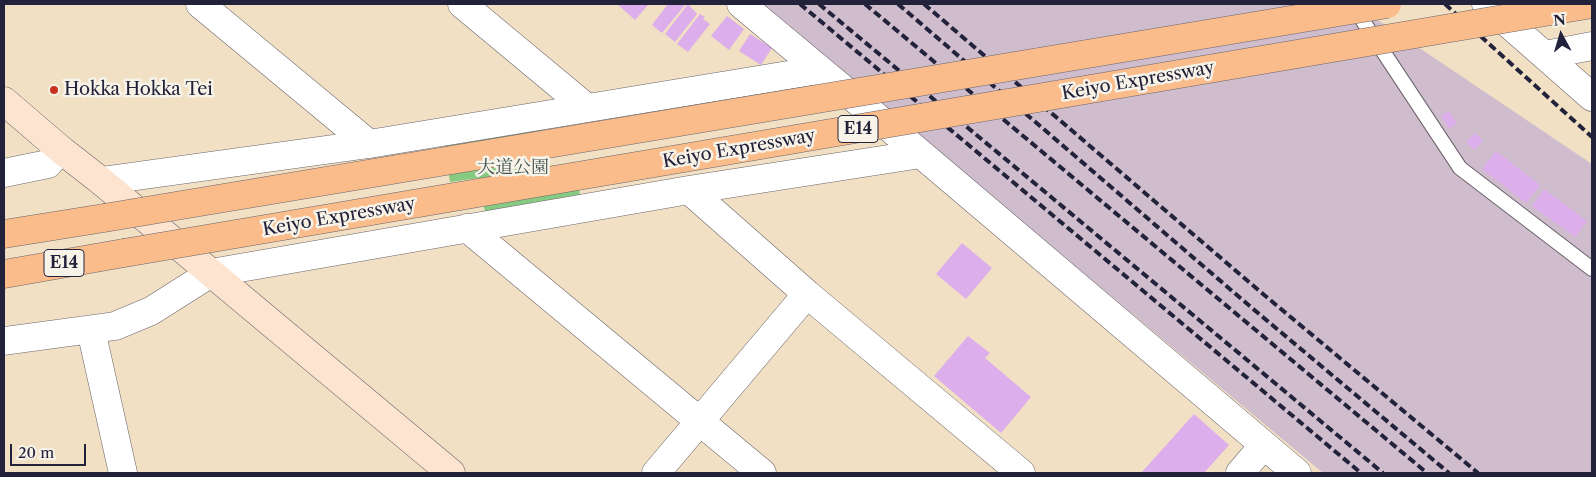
<!DOCTYPE html>
<meta charset="utf-8">
<style>
body{margin:0}
#map{position:relative;width:1596px;height:477px;overflow:hidden;background:#f2e0c4;font-family:"Libre Caslon Text",serif}
canvas{display:block}
.frame{position:absolute;inset:0;border:5px solid #22223b;pointer-events:none}
.north{position:absolute;left:1536px;top:10px;width:50px;height:50px;-webkit-text-stroke:4px #f7f3e8;paint-order:stroke;rotate:354deg;font-size:14px;font-weight:700;line-height:20px;text-align:center;color:#22223b}
.north::after{content:'';display:block;margin:auto;width:18px;height:22px;background:#22223b;clip-path:polygon(50% 0,100% 100%,50% 72%,0 100%)}
.scale{position:absolute;left:10px;top:444px;width:76px;height:22px;box-sizing:border-box;border:2px solid #22223b;border-top:0;padding-left:6px;font-size:15px;line-height:18px;white-space:nowrap;color:#22223b;-webkit-text-stroke:4px #f7f3e8;paint-order:stroke}
</style>
<div id="map">
<canvas width="1596" height="477"></canvas>
<div class="frame"></div>
<div class="north">N</div>
<div class="scale">20 m</div>
</div>
<script>
const g = document.querySelector('canvas').getContext('2d');
g.lineJoin = 'round';
function paint(path, color) { g.fillStyle = color; g.fill(path, 'evenodd'); }
const poly = rows => new Path2D(rows.map(r => 'M' + r).join(''));
function trace(path, color, width, dash) { g.strokeStyle = color; g.lineWidth = width; g.lineCap = dash ? 'butt' : 'round'; g.setLineDash(dash || []); g.stroke(path); }
function label(font, color, halo, rows, align = 'center') {
  g.font = font + ' "Libre Caslon Text","Noto Serif JP",serif'; g.lineWidth = 5; g.setLineDash([]); g.textBaseline = 'middle'; g.strokeStyle = halo; g.fillStyle = color; for (const [text, x, y, turn = 0] of rows) {
    g.save(); g.translate(x, y); g.rotate((+turn || 0) * Math.PI / 180); g.textAlign = isNaN(turn) ? turn : align; if (halo) g.strokeText(text, 0, 0); g.fillText(text, 0, 0); g.restore();
  }
}
paint(poly([
 [761,4,1354,4,1592,164,1592,473,1323,473]
]), '#cfbdce');
paint(poly([
 [541,124,548,166,575,163,581,202,486,218,479,178,450,182,443,141]
]), '#87ca82');
paint(poly([
 [617,4,649,4,635,20],
 [668,4,685,5,662,33,652,25],
 [688,4,697,14,675,42,665,34],
 [700,14,705,17,703,19,710,24,688,52,677,44],
 [727,16,744,29,729,50,711,36],
 [750,34,772,48,761,65,739,51],
 [1449,111,1457,123,1449,129,1441,116],
 [1475,133,1483,141,1474,150,1466,142],
 [1496,151,1540,185,1526,203,1482,169],
 [1544,189,1587,221,1575,237,1532,206],
 [962,243,992,268,966,299,936,274],
 [968,336,990,353,985,358,1031,397,1001,433,934,376],
 [1194,414,1229,445,1204,473,1141,473]
]), '#dcaeeb');
const lane = poly([
 [1353,6,1460,168,1592,269]
]);
const street = poly([
 [200,4,369,144],
 [462,4,587,108],
 [741,4,921,154,1297,473],
 [1486,4,1592,97],
 [1545,55,1592,46],
 [4,173,48,164,60,149],
 [101,181,369,144,819,70],
 [689,190,807,294,1021,473],
 [467,228,762,473],
 [91,330,123,473],
 [4,341,115,326,151,311,211,273,689,190,921,154],
 [656,473,807,294],
 [1240,473,1263,446]
]);
const secondary = poly([
 [4,101,60,149,101,181,451,473]
]);
const highway = poly([
 [4,234,104,218],
 [4,274,124,253]
]);
trace(lane, '#6b646b', 16);
trace(street, '#6b646b', 29);
trace(secondary, '#6b646b', 29);
trace(highway, '#6b646b', 29);
trace(lane, '#fff', 14);
trace(street, '#fff', 28);
trace(secondary, '#fde4d0', 28);
trace(highway, '#f9bc8a', 28);
trace(poly([
 [800,4,1361,473],
 [819,4,1383,473],
 [865,4,1427,473],
 [898,4,1252,308,1449,473],
 [924,4,1263,294,1478,473],
 [1445,4,1592,137]
]), '#22223b', 4, [8, 4]);
const highwayBridge = poly([
 [104,218,1387,4],
 [124,253,1592,4]
]);
trace(highwayBridge, '#6b646b', 29, []);
trace(highwayBridge, '#f9bc8a', 28);
for (const [x, y, r, color] of [
 [54,90,5,"#c8321e"]
]) { const dot = new Path2D(); dot.arc(x, y, r, 0, 2 * Math.PI); g.fillStyle = color; g.fill(dot); trace(dot, '#f7f3e8', 2); }
for (const [x, y, w] of [
 [858,129,40],
 [64,263,40]
]) { const box = new Path2D(); box.roundRect(x - w / 2, y - 13.5, w, 27, 4); g.fillStyle = '#f7f3e8'; g.fill(box); trace(box, '#22223b', 1); }
label('bold 16px', '#22223b', null, [
 ["E14",858,129],
 ["E14",64,263]
]);
label('18px', '#22223b', '#f7f3e8', [
 ["Keiyo Expressway",1138,81,-10],
 ["Keiyo Expressway",739,149,-10],
 ["Keiyo Expressway",339,217,-10]
]);
label('18px', '#22223b', '#f7f3e8', [
 ["Hokka Hokka Tei",64,90]
], 'left');
label('18px', '#405450', '#f7f3e8', [
 ["大道公園",513,168]
]);
</script>
